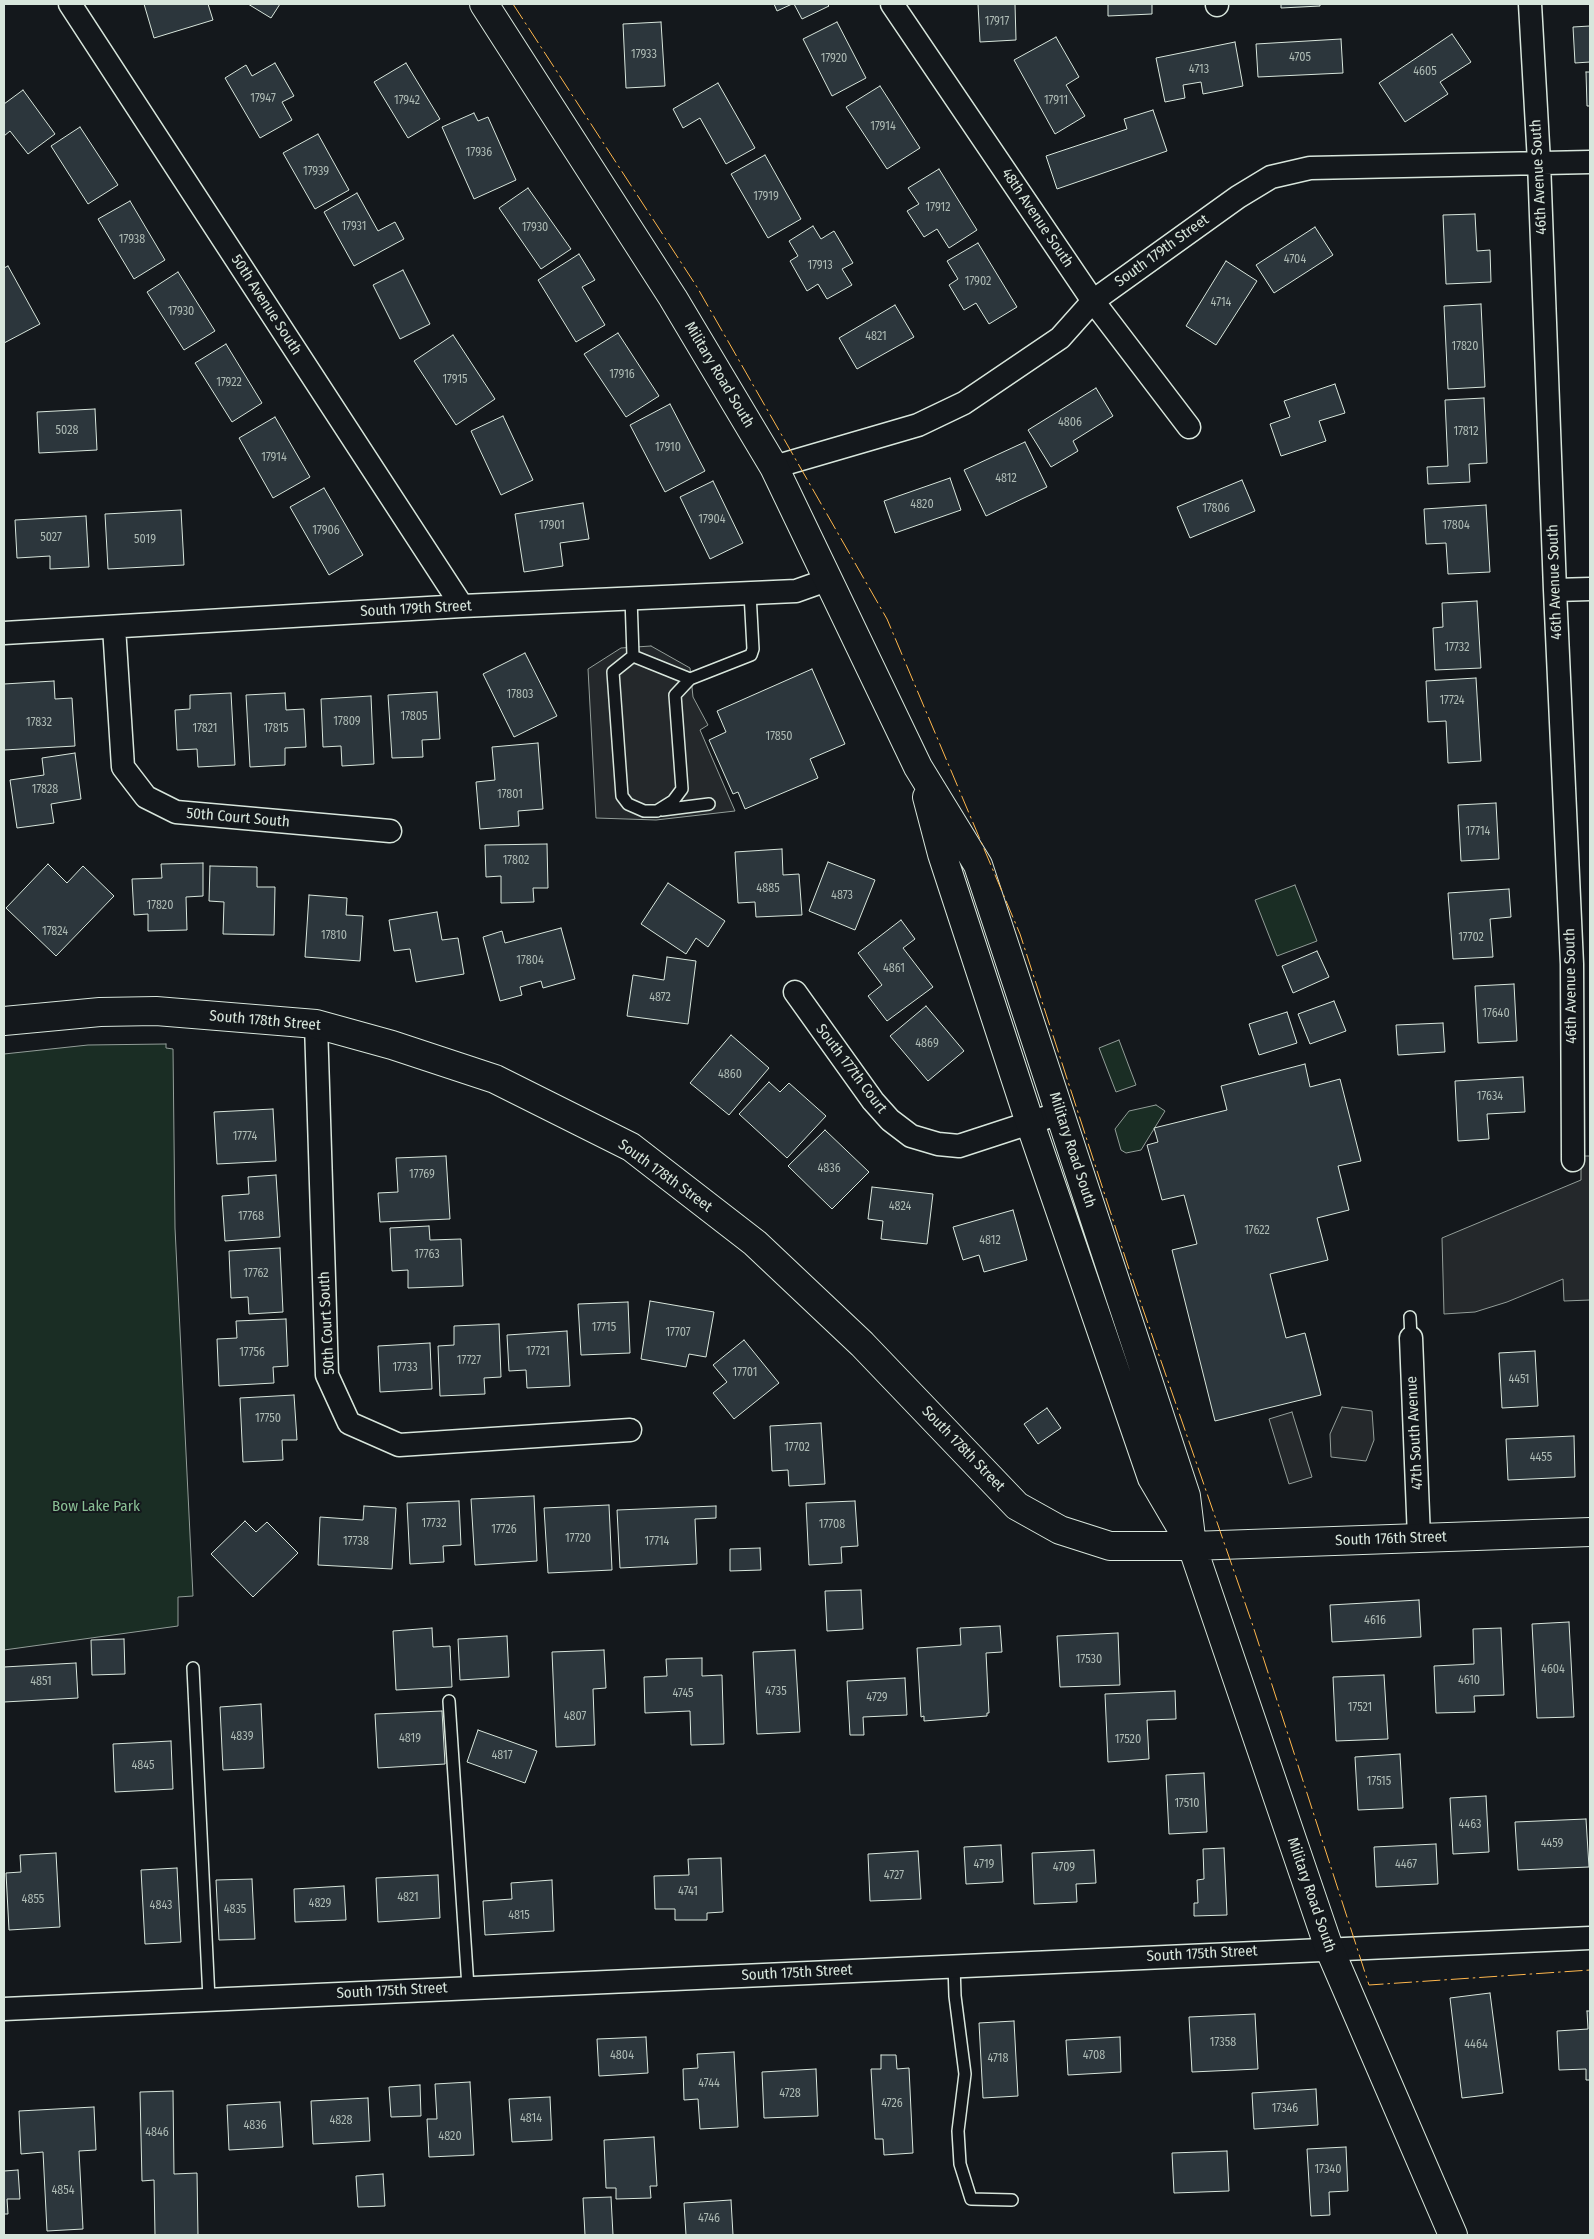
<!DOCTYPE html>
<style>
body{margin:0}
#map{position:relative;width:1594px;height:2239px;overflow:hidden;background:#14181c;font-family:"Fira Sans Condensed",sans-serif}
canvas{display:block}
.frame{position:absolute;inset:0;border:5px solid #d8e6dc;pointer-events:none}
</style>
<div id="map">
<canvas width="1594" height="2239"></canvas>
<div class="frame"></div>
</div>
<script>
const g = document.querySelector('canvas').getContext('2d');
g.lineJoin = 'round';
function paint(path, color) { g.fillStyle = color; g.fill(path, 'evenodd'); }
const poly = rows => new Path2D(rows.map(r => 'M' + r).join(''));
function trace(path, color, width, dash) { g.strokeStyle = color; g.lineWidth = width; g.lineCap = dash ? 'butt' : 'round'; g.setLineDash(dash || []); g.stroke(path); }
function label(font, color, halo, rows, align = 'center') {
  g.font = font + ' "Fira Sans Condensed",sans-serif'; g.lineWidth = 4; g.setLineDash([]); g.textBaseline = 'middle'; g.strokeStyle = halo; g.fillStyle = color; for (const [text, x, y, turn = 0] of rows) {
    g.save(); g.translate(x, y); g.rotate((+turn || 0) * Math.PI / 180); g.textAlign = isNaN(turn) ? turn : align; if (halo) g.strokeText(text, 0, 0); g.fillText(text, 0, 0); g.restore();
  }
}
const green = poly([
 [1295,885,1317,941,1277,956,1255,900,1295,885],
 [1119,1040,1136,1085,1116,1092,1099,1048,1119,1040],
 [166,1044,166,1048,173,1049,175,1228,193,1596,178,1597,178,1626,4,1650,4,1054,88,1045,166,1044],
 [1156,1105,1165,1111,1141,1150,1126,1153,1121,1150,1115,1129,1129,1111,1156,1105]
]);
paint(green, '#1a2d24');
trace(green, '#939e99', 1);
const parking = poly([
 [651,646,690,668,693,697,708,725,700,730,735,811,656,820,596,818,588,669,621,648,651,646],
 [1581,1156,1590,1156,1590,1300,1564,1301,1563,1279,1507,1302,1475,1312,1444,1314,1442,1238,1581,1180,1581,1156],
 [1342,1407,1372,1411,1374,1440,1366,1461,1331,1457,1330,1434,1342,1407],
 [1292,1412,1312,1477,1289,1484,1269,1419,1292,1412]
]);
paint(parking, '#24282b');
trace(parking, '#939e99', 1);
const building = poly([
 [144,4,208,4,213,20,154,38,144,4],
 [248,4,280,4,271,18,248,4],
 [774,4,792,4,777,11,774,4],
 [794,4,827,4,829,6,802,19,794,4],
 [978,4,1015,4,1016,40,980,42,978,4],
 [1108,4,1152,4,1152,14,1108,16,1108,4],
 [1281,4,1320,4,1320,6,1281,8,1281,4],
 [661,22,665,86,626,88,623,24,661,22],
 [837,22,866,78,832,96,803,39,837,22],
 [1590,26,1590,62,1575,63,1573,27,1590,26],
 [1452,34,1471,62,1440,82,1448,94,1405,122,1379,83,1452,34],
 [1056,37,1079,77,1066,85,1085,116,1055,134,1014,60,1056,37],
 [1341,39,1343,73,1258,77,1256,44,1341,39],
 [1235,42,1243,86,1203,94,1201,82,1183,85,1185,98,1165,102,1156,58,1235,42],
 [275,63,294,96,282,102,292,120,260,138,225,78,246,65,252,76,275,63],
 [406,63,440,119,408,138,374,82,406,63],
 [1586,72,1590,72,1590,106,1587,106,1586,72],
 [718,83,755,148,726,164,700,118,683,128,673,109,718,83],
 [880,86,920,148,887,169,846,107,880,86],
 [23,90,55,134,28,154,10,131,4,136,4,104,23,90],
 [1153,110,1167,151,1057,189,1046,156,1127,129,1124,119,1153,110],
 [474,113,478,121,488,117,516,180,474,199,442,127,474,113],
 [80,127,118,185,88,204,51,146,80,127],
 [318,134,349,190,315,209,283,153,318,134],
 [765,155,801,219,768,238,731,174,765,155],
 [939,169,977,230,949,248,937,229,924,237,907,211,919,204,908,188,939,169],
 [528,188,571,249,541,269,499,208,528,188],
 [357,193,378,231,395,222,404,239,354,266,324,212,357,193],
 [130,201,165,260,134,279,98,219,130,201],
 [1475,214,1477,251,1490,250,1491,282,1446,284,1443,215,1475,214],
 [813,226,821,239,834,231,853,263,842,269,852,285,827,299,818,284,807,291,790,261,798,256,789,241,813,226],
 [1315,227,1333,255,1274,293,1256,265,1315,227],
 [978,243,1017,307,989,324,976,303,964,310,949,285,958,279,947,261,978,243],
 [579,254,595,280,582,287,605,325,576,342,538,280,579,254],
 [1226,261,1257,281,1216,345,1186,326,1226,261],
 [8,266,40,324,4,343,4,268,8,266],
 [403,270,430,324,400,339,373,285,403,270],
 [178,272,215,331,184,350,147,292,178,272],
 [1481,304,1485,387,1448,389,1444,306,1481,304],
 [895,305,914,337,857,369,839,338,895,305],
 [618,333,659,396,626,417,584,354,618,333],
 [453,335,495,399,456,425,414,361,453,335],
 [226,344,262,403,232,422,195,363,226,344],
 [1335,384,1345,413,1319,421,1326,441,1281,456,1270,424,1290,417,1284,401,1335,384],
 [1096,388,1113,416,1073,441,1078,451,1051,467,1028,430,1096,388],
 [1484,398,1487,463,1469,464,1470,482,1428,484,1427,467,1448,466,1445,400,1484,398],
 [670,404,705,471,665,492,630,425,670,404],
 [95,409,97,450,39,453,37,412,95,409],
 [503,416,533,480,501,495,471,431,503,416],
 [275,417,310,477,273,498,239,438,275,417],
 [1025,442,1047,487,986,516,964,470,1025,442],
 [950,478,961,510,895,533,884,501,950,478],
 [1242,480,1255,511,1190,538,1177,507,1242,480],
 [713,481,743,543,710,559,680,497,713,481],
 [324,488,363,555,329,575,290,507,324,488],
 [583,503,589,539,560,543,563,566,524,572,515,514,583,503],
 [1486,505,1490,572,1448,574,1446,543,1426,544,1424,509,1486,505],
 [181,510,184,565,108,569,105,514,181,510],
 [86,516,89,567,50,569,50,556,17,558,15,520,86,516],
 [1477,601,1481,668,1435,670,1433,628,1443,627,1442,603,1477,601],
 [525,653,557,716,514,737,483,674,525,653],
 [812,669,845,744,810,759,818,778,745,809,738,792,733,794,709,740,726,732,717,711,812,669],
 [1476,678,1481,761,1448,763,1446,721,1428,722,1426,681,1476,678],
 [54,681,55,699,72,698,75,746,4,750,4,684,54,681],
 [437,692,440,739,422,740,423,757,392,758,388,695,437,692],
 [231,693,235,765,198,767,197,749,177,750,175,710,190,709,190,695,231,693],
 [285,693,286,710,304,709,306,747,285,748,285,765,250,767,246,695,285,693],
 [371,696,374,764,342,766,341,746,323,747,321,699,371,696],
 [538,743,543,809,518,811,519,826,480,829,476,782,495,780,492,747,538,743],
 [75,753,81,799,51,804,54,823,17,828,10,780,44,775,42,758,75,753],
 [1496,803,1499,859,1461,861,1458,805,1496,803],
 [547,844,548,888,533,888,534,902,501,903,501,876,486,877,485,845,547,844],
 [782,849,783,875,799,874,802,915,756,917,755,902,738,903,735,852,782,849],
 [828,862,875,880,855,930,809,911,828,862],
 [203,863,203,896,186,897,187,930,148,931,148,914,134,915,132,879,162,878,161,864,203,863],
 [48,864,67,883,83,866,114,896,56,956,6,908,48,864],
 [210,866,257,867,257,887,275,887,274,935,223,934,224,902,209,901,210,866],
 [668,883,725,921,708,947,696,938,686,954,641,924,668,883],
 [1509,889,1511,917,1490,919,1493,957,1453,959,1448,893,1509,889],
 [309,895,347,898,346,915,363,916,360,961,305,957,309,895],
 [437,912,442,940,458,938,464,974,416,982,410,949,394,951,389,920,437,912],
 [901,920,915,939,903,948,933,987,887,1021,868,996,882,985,858,953,901,920],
 [561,928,575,979,543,988,541,981,520,987,522,995,500,1001,483,937,502,931,505,943,561,928],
 [1317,951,1329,977,1293,993,1282,966,1317,951],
 [667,957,696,961,688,1024,627,1016,633,975,664,980,667,957],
 [1514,984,1517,1041,1478,1043,1475,986,1514,984],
 [1334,1001,1346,1031,1310,1044,1298,1014,1334,1001],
 [926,1006,964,1051,928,1081,890,1036,926,1006],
 [1287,1012,1297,1043,1259,1055,1249,1024,1287,1012],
 [1443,1023,1445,1052,1398,1055,1396,1025,1443,1023],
 [731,1035,769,1068,729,1115,690,1083,731,1035],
 [1305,1064,1310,1087,1340,1079,1361,1161,1338,1166,1349,1210,1317,1218,1328,1260,1270,1274,1286,1338,1305,1333,1321,1395,1215,1421,1172,1250,1197,1244,1184,1195,1162,1200,1147,1145,1158,1142,1154,1128,1227,1110,1221,1086,1305,1064],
 [1523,1077,1525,1112,1487,1114,1489,1139,1458,1141,1455,1081,1523,1077],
 [769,1082,780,1092,789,1083,826,1116,787,1158,739,1114,769,1082],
 [273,1109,276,1161,217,1164,214,1112,273,1109],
 [825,1130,869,1172,832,1209,788,1166,825,1130],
 [446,1156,450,1219,380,1222,378,1193,398,1192,396,1158,446,1156],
 [276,1175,280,1237,225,1241,222,1196,249,1194,248,1177,276,1175],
 [872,1187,933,1194,927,1244,881,1239,883,1221,868,1219,872,1187],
 [1013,1210,1027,1260,984,1272,979,1255,963,1260,953,1227,1013,1210],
 [429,1226,430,1240,461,1239,463,1286,408,1288,408,1270,392,1271,390,1228,429,1226],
 [280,1248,283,1312,249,1314,248,1297,231,1298,229,1251,280,1248],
 [650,1301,714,1312,706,1357,689,1354,686,1367,641,1359,650,1301],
 [628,1302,630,1353,581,1355,578,1304,628,1302],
 [286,1319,288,1366,273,1367,274,1383,219,1386,217,1339,237,1338,236,1321,286,1319],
 [499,1324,501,1377,484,1378,485,1394,440,1396,438,1346,454,1345,454,1326,499,1324],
 [567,1331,570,1386,527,1388,526,1370,509,1371,507,1335,567,1331],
 [744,1340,779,1383,734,1419,713,1393,727,1382,713,1365,744,1340],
 [430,1343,432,1389,380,1392,378,1346,430,1343],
 [1535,1351,1538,1406,1502,1408,1499,1353,1535,1351],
 [294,1395,297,1440,282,1440,283,1460,243,1462,240,1398,294,1395],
 [1047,1408,1061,1428,1038,1444,1024,1424,1047,1408],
 [821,1423,825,1484,789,1486,788,1470,772,1471,770,1426,821,1423],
 [1574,1436,1575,1477,1508,1480,1506,1439,1574,1436],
 [534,1496,537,1561,475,1565,471,1499,534,1496],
 [459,1501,461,1545,443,1546,444,1562,410,1564,407,1503,459,1501],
 [855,1501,858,1546,841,1547,842,1563,809,1565,806,1503,855,1501],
 [609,1505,612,1570,548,1573,544,1508,609,1505],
 [364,1506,396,1508,392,1569,318,1565,320,1517,363,1520,364,1506],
 [716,1506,716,1518,695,1519,697,1564,620,1568,617,1510,716,1506],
 [245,1521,256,1532,267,1522,298,1553,253,1597,211,1554,245,1521],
 [760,1548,761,1570,730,1571,730,1549,760,1548],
 [861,1590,863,1629,827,1631,825,1591,861,1590],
 [1419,1600,1421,1637,1332,1642,1330,1605,1419,1600],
 [1569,1622,1574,1717,1537,1718,1532,1624,1569,1622],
 [1000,1626,1002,1652,986,1653,989,1713,987,1713,987,1716,924,1721,924,1716,921,1717,917,1648,961,1645,960,1628,1000,1626],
 [432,1628,433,1647,450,1646,452,1687,396,1690,393,1631,432,1628],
 [1501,1628,1504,1695,1474,1696,1475,1712,1436,1713,1434,1666,1474,1664,1473,1629,1501,1628],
 [1118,1633,1120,1685,1060,1687,1057,1636,1118,1633],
 [507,1636,509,1677,460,1680,458,1639,507,1636],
 [124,1639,125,1674,92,1675,91,1640,124,1639],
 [604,1650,606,1688,593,1689,595,1745,556,1747,552,1652,604,1650],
 [795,1650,800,1732,757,1734,753,1652,795,1650],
 [702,1658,702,1676,722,1675,724,1744,691,1745,690,1711,645,1713,644,1677,667,1676,666,1659,702,1658],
 [76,1663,78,1698,4,1702,4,1667,76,1663],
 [1384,1675,1388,1739,1336,1741,1333,1677,1384,1675],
 [905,1678,907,1715,863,1717,864,1735,850,1735,847,1681,905,1678],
 [1175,1691,1176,1719,1147,1720,1149,1759,1108,1762,1105,1694,1175,1691],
 [261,1704,264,1768,223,1770,220,1707,261,1704],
 [442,1711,445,1764,378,1768,375,1714,442,1711],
 [478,1730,537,1751,525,1783,467,1762,478,1730],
 [171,1741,173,1789,115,1792,113,1744,171,1741],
 [1400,1754,1403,1808,1358,1810,1355,1757,1400,1754],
 [1204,1773,1207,1832,1169,1834,1166,1775,1204,1773],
 [1486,1796,1489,1852,1453,1854,1450,1798,1486,1796],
 [1586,1819,1589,1867,1518,1870,1515,1822,1586,1819],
 [1436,1844,1438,1884,1376,1887,1374,1847,1436,1844],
 [1001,1845,1003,1882,966,1884,964,1847,1001,1845],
 [1224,1848,1227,1915,1194,1916,1194,1903,1198,1903,1197,1880,1204,1879,1203,1849,1224,1848],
 [1094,1850,1096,1883,1076,1884,1077,1902,1034,1904,1032,1853,1094,1850],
 [918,1851,921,1899,870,1901,868,1854,918,1851],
 [56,1853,60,1927,9,1930,6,1873,21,1872,20,1855,56,1853],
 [721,1858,723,1912,707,1913,707,1920,675,1920,675,1909,655,1909,654,1876,689,1875,688,1859,721,1858],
 [177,1868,181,1942,145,1944,141,1870,177,1868],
 [438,1875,440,1918,378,1922,376,1878,438,1875],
 [252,1879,255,1939,219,1940,216,1880,252,1879],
 [552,1880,554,1931,485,1935,483,1901,512,1899,511,1883,552,1880],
 [344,1886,346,1920,295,1922,294,1889,344,1886],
 [1490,1993,1503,2093,1462,2098,1450,1998,1490,1993],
 [1587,2011,1590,2011,1590,2080,1586,2080,1586,2069,1559,2070,1557,2031,1588,2029,1587,2011],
 [1255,2014,1258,2069,1192,2072,1189,2017,1255,2014],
 [1014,2021,1018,2096,983,2098,979,2023,1014,2021],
 [646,2037,648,2073,599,2076,597,2039,646,2037],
 [1120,2037,1121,2072,1068,2075,1066,2040,1120,2037],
 [734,2052,738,2127,700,2129,698,2099,684,2100,683,2069,698,2068,697,2054,734,2052],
 [881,2055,896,2055,897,2069,909,2068,913,2153,884,2155,883,2139,875,2139,871,2069,881,2069,881,2055],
 [816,2069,818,2116,764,2118,762,2072,816,2069],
 [470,2082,474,2155,429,2157,427,2119,437,2119,435,2084,470,2082],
 [420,2085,421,2116,391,2117,389,2087,420,2085],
 [1316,2089,1318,2125,1254,2129,1252,2093,1316,2089],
 [173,2091,174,2174,197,2173,198,2235,155,2235,154,2180,142,2181,140,2092,173,2091],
 [550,2097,552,2140,512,2142,509,2099,550,2097],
 [368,2098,370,2141,313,2144,311,2101,368,2098],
 [280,2102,283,2147,229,2150,227,2105,280,2102],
 [94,2107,96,2150,79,2151,83,2229,47,2231,43,2152,21,2154,19,2111,94,2107],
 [654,2137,657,2186,650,2186,651,2198,616,2199,616,2188,606,2188,604,2140,654,2137],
 [1346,2147,1348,2191,1329,2192,1330,2215,1311,2216,1307,2149,1346,2147],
 [1227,2151,1229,2191,1174,2193,1172,2153,1227,2151],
 [18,2170,20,2199,7,2199,8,2214,4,2214,4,2171,18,2170],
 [383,2174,385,2206,358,2207,356,2176,383,2174],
 [611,2197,613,2235,585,2235,583,2198,611,2197],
 [731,2200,733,2235,686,2235,684,2203,731,2200]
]);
paint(building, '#2c363c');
trace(building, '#d8e6dc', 1);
const lane = poly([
 [631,598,633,656,690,679],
 [633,656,613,672,622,796,628,804,644,811,657,811,673,801,682,789,675,695,690,679,751,655,753,649,750,593],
 [662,810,709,804],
 [1410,1317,1411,1338],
 [193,1668,209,1999],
 [449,1701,468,1987],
 [954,1965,955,1996,965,2074,958,2131,960,2164,971,2199,1012,2200]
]);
const street = poly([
 [70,4,462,606],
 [892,4,1093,301,1189,427],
 [1217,4,1217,5],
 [1530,4,1539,162,1555,590,1572,964,1573,1160],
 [774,467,918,425,964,403,1060,338,1093,301,1238,197,1271,177,1310,168,1590,162],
 [1555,590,1590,589],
 [114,627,123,767,146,797,176,812,390,831],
 [4,633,462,606,796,591,827,580],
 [795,992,873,1101,890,1120,911,1136,938,1144,959,1146,1060,1113],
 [316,1024,327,1375,349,1423,399,1445,630,1430],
 [1411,1338,1419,1538],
 [4,2009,1590,1938]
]);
const secondary = poly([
 [484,4,673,298,774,467,918,767,978,865,1186,1496,1192,1546],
 [927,797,942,854,1030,1123,1152,1478,1192,1546,1329,1948,1453,2235],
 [4,1021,100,1012,156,1011,316,1024,392,1045,495,1079,631,1147,755,1243,862,1344,1017,1506,1060,1530,1110,1546,1192,1546,1590,1532]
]);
trace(lane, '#d8e6dc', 14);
trace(street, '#d8e6dc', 25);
trace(secondary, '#d8e6dc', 30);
trace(lane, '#14181c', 11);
trace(street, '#14181c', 22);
trace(secondary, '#14181c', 28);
trace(poly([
 [513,4,697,287,887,619,1020,934,1128,1266,1252,1623,1369,1985,1590,1970]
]), '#ffb74d', 1, [18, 4, 2.5, 4]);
label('12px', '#adbab4', null, [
 ["17917",997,22],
 ["17933",644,55],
 ["4705",1300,58],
 ["17920",834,59],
 ["4713",1199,70],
 ["4605",1425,72],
 ["17947",263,99],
 ["17942",407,101],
 ["17911",1056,101],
 ["17914",883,127],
 ["17936",479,153],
 ["17939",316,172],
 ["17919",766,197],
 ["17912",938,208],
 ["17931",354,227],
 ["17930",535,228],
 ["17938",132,240],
 ["4704",1295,260],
 ["17913",820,266],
 ["17902",978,282],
 ["4714",1221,303],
 ["17930",181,312],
 ["4821",876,337],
 ["17820",1465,347],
 ["17916",622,375],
 ["17915",455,380],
 ["17922",229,383],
 ["4806",1070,423],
 ["5028",67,431],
 ["17812",1466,432],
 ["17910",668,448],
 ["17914",274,458],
 ["4812",1006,479],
 ["4820",922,505],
 ["17806",1216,509],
 ["17904",712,520],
 ["17901",552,526],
 ["17804",1456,526],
 ["17906",326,531],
 ["5027",51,538],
 ["5019",145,540],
 ["17732",1457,648],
 ["17803",520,695],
 ["17724",1452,701],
 ["17805",414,717],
 ["17809",347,722],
 ["17832",39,723],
 ["17821",205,729],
 ["17815",276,729],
 ["17850",779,737],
 ["17828",45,790],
 ["17801",510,795],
 ["17714",1478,832],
 ["17802",516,861],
 ["4885",768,889],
 ["4873",842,896],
 ["17820",160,906],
 ["17824",55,932],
 ["17810",334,936],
 ["17702",1471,938],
 ["17804",530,961],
 ["4861",894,969],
 ["4872",660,998],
 ["17640",1496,1014],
 ["4869",927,1044],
 ["4860",730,1075],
 ["17634",1490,1097],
 ["17774",245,1137],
 ["4836",829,1169],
 ["17769",422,1175],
 ["4824",900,1207],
 ["17768",251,1217],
 ["17622",1257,1231],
 ["4812",990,1241],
 ["17763",427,1255],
 ["17762",256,1274],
 ["17715",604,1328],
 ["17707",678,1333],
 ["17721",538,1352],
 ["17756",252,1353],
 ["17727",469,1361],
 ["17733",405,1368],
 ["17701",745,1373],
 ["4451",1519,1380],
 ["17750",268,1419],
 ["17702",797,1448],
 ["4455",1541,1458],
 ["17732",434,1524],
 ["17708",832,1525],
 ["17726",504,1530],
 ["17720",578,1539],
 ["17738",356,1542],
 ["17714",657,1542],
 ["4616",1375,1621],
 ["17530",1089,1660],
 ["4604",1553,1670],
 ["4610",1469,1681],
 ["4851",41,1682],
 ["4735",776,1692],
 ["4745",683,1694],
 ["4729",877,1698],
 ["17521",1360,1708],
 ["4807",575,1717],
 ["4839",242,1737],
 ["4819",410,1739],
 ["17520",1128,1740],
 ["4817",502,1756],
 ["4845",143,1766],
 ["17515",1379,1782],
 ["17510",1187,1804],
 ["4463",1470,1825],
 ["4459",1552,1844],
 ["4719",984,1865],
 ["4467",1406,1865],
 ["4709",1064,1868],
 ["4727",894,1876],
 ["4741",688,1892],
 ["4821",408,1898],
 ["4855",33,1900],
 ["4829",320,1904],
 ["4843",161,1906],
 ["4835",235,1910],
 ["4815",519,1916],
 ["17358",1223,2043],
 ["4464",1476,2045],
 ["4804",622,2056],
 ["4708",1094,2056],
 ["4718",998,2059],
 ["4744",709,2084],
 ["4728",790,2094],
 ["4726",892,2104],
 ["17346",1285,2109],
 ["4814",531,2119],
 ["4828",341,2121],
 ["4836",255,2126],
 ["4846",157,2133],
 ["4820",450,2137],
 ["17340",1328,2170],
 ["4854",63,2191],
 ["4746",709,2219]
]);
label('15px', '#d8e6dc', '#14181c', [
 ["46th Avenue South",1539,177,-93],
 ["48th Avenue South",1037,218,56],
 ["South 179th Street",1162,251,-36],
 ["50th Avenue South",266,305,57],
 ["Military Road South",719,375,59],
 ["46th Avenue South",1555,582,-92],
 ["South 179th Street",416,609,-3],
 ["50th Court South",238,818,5],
 ["46th Avenue South",1571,986,-91],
 ["South 178th Street",265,1021,5],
 ["South 177th Court",851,1069,53],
 ["Military Road South",1072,1150,72],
 ["South 178th Street",665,1176,36],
 ["50th Court South",327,1323,-93],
 ["47th South Avenue",1415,1433,-93],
 ["South 178th Street",963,1449,46],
 ["South 176th Street",1391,1539,-2],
 ["Military Road South",1311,1895,71],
 ["South 175th Street",1202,1954,-3],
 ["South 175th Street",797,1973,-3],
 ["South 175th Street",392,1991,-3]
]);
label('15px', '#8ac095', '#14181c', [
 ["Bow Lake Park",96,1507]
]);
</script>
